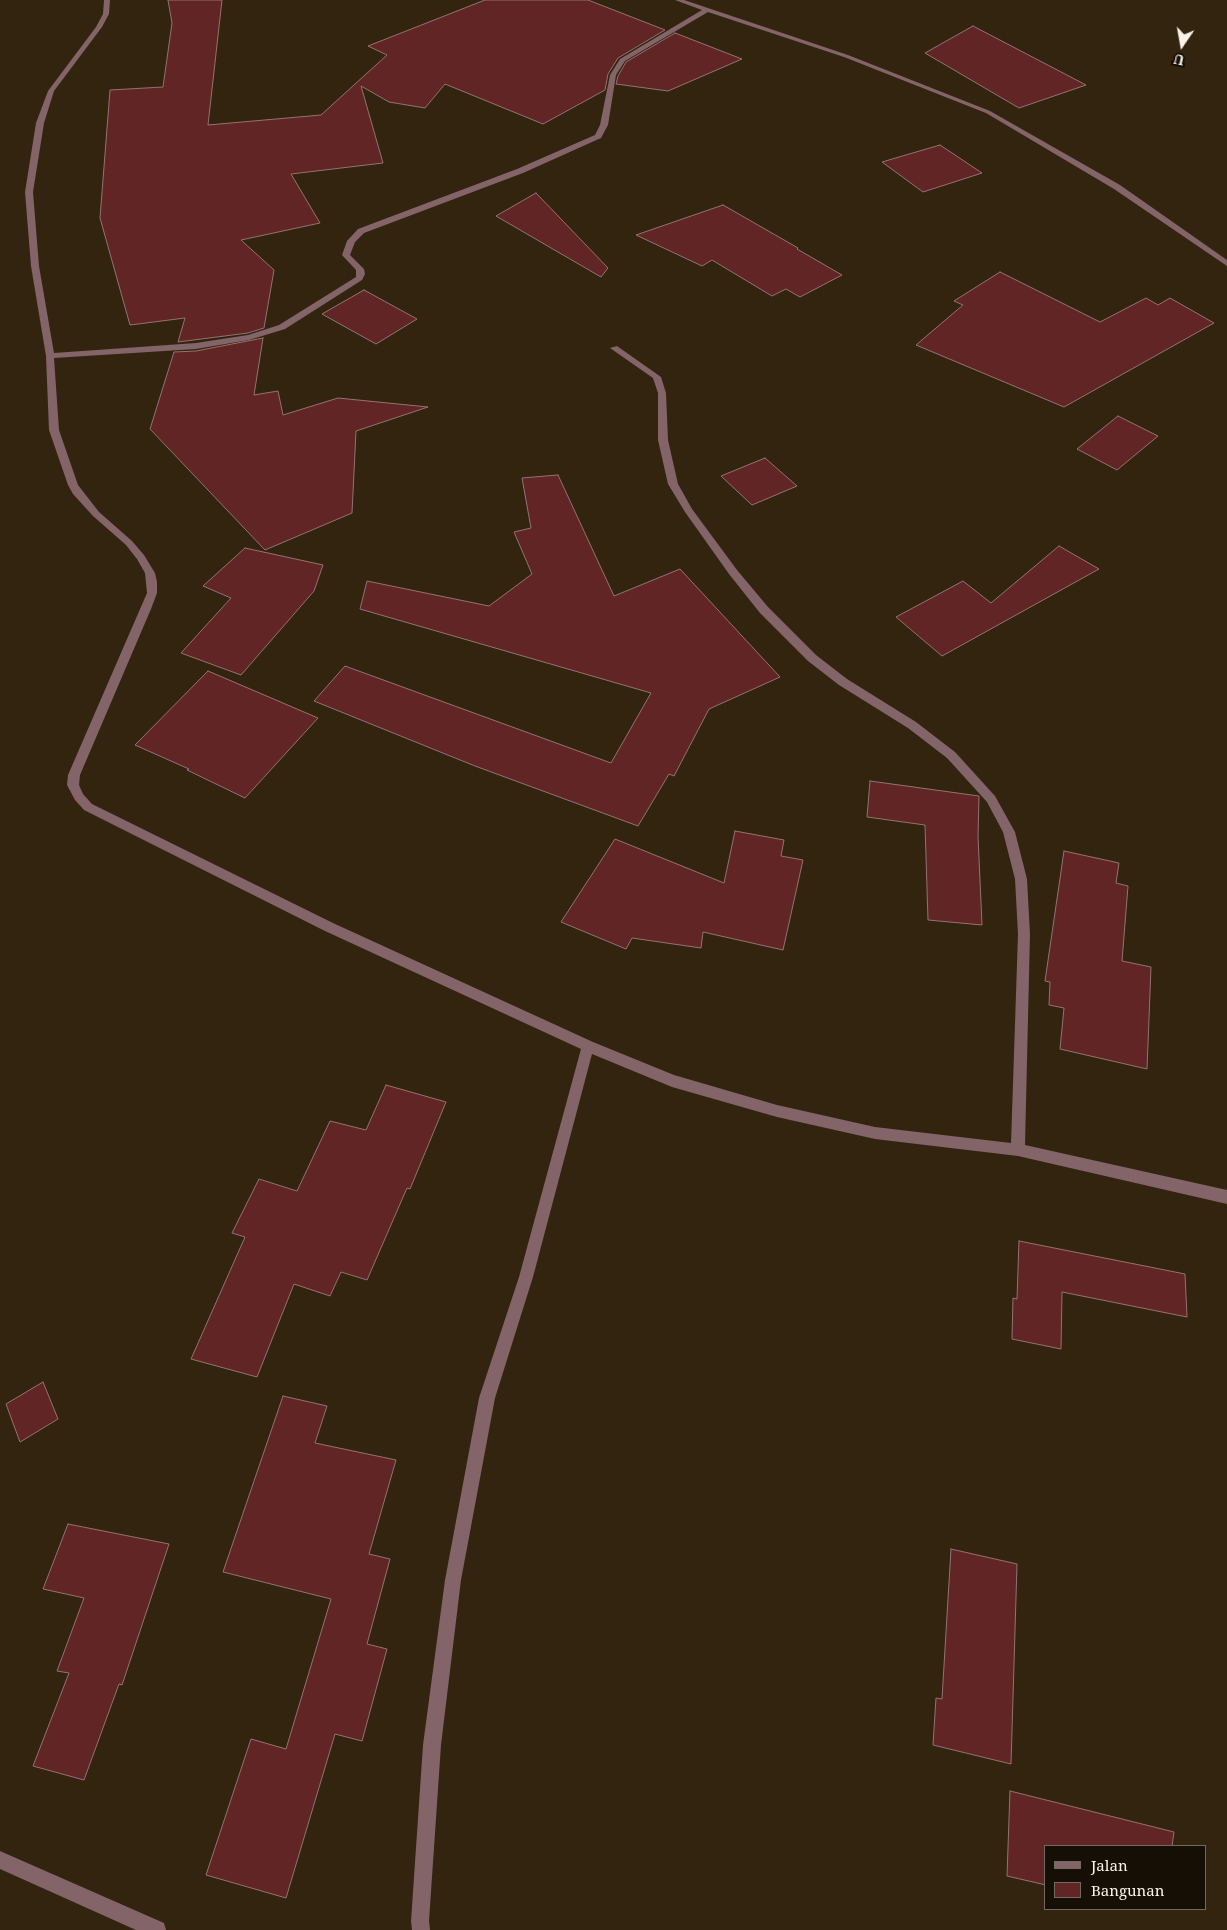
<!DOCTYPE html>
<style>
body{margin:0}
#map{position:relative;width:1227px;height:1930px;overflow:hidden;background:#33240f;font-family:"Noto Serif",serif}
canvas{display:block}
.legend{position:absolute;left:1044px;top:1845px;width:162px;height:65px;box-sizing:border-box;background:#150f06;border:1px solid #726a60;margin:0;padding:6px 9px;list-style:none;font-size:15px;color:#fdf3e6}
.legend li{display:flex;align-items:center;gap:10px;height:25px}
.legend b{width:25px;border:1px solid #726a60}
.north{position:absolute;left:1157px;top:20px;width:50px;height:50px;-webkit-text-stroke:4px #150f06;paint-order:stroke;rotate:192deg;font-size:14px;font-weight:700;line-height:20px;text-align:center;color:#fdf3e6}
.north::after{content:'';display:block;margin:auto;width:18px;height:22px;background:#fdf3e6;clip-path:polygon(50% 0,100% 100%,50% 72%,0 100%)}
</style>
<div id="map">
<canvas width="1227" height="1930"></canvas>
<ul class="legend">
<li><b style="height:6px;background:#836468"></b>Jalan</li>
<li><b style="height:14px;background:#622525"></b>Bangunan</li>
</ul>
<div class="north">U</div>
</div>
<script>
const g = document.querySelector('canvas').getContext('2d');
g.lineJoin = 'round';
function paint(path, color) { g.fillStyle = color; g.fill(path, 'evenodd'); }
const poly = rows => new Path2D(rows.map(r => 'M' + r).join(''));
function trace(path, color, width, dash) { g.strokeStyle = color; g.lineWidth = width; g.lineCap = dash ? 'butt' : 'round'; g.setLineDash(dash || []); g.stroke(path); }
const building = poly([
 [168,0,222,0,208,125,321,115,387,55,368,46,485,0,588,0,665,30,618,58,608,74,605,90,543,124,445,84,425,108,389,102,361,86,383,163,291,174,320,223,241,240,274,270,264,328,248,333,178,342,185,318,130,325,100,218,110,90,163,87,172,23,168,0],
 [973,26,1086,85,1019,108,925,53,973,26],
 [675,33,742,59,668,91,616,84,618,76,626,62,675,33],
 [940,145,982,173,923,192,882,162,940,145],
 [536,193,608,268,601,277,496,216,536,193],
 [723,205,798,248,797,249,842,275,800,297,786,289,772,296,712,260,702,266,636,235,723,205],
 [1000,272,1100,322,1146,298,1158,305,1170,298,1214,323,1064,407,916,345,963,305,954,301,1000,272],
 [364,290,417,319,376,344,322,314,364,290],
 [263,338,254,395,278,391,283,415,338,398,428,407,356,431,352,513,265,550,150,429,174,352,196,351,263,338],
 [1118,416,1158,436,1117,470,1077,449,1118,416],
 [765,458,797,486,752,505,721,476,765,458],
 [558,475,614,596,680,569,780,677,709,709,674,776,669,774,638,826,475,766,314,701,345,666,611,763,651,693,360,609,367,581,489,606,532,574,514,532,531,528,522,478,558,475],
 [1059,546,1099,569,942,656,896,617,963,581,991,603,1059,546],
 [245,548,323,565,314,591,241,675,181,653,231,598,203,586,245,548],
 [208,671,318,718,245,798,187,770,189,769,135,745,208,671],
 [870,781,979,796,978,836,982,925,928,920,925,825,867,817,870,781],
 [735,831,784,840,781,856,803,860,783,950,703,932,701,948,632,938,626,949,561,922,615,839,724,883,735,831],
 [1064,851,1119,863,1116,883,1128,886,1122,961,1151,967,1147,1069,1060,1049,1064,1008,1049,1005,1050,982,1045,981,1064,851],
 [386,1085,446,1102,410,1189,407,1188,367,1280,341,1272,330,1296,294,1284,257,1377,191,1359,245,1237,232,1233,259,1179,297,1191,330,1121,366,1130,386,1085],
 [1019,1241,1185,1274,1187,1317,1062,1292,1061,1349,1012,1339,1013,1298,1017,1299,1019,1241],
 [43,1382,58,1419,20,1442,6,1404,43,1382],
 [283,1396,327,1406,315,1443,396,1460,369,1554,390,1559,367,1644,387,1649,362,1741,335,1734,286,1898,206,1875,251,1739,286,1749,331,1599,223,1572,283,1396],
 [68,1524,169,1544,122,1685,119,1684,84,1780,33,1766,69,1673,57,1671,84,1598,43,1589,68,1524],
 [951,1549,1017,1564,1011,1764,933,1745,936,1698,942,1699,951,1549],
 [1010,1791,1174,1832,1172,1846,1046,1846,1046,1885,1007,1876,1010,1791]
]);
paint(building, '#622525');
trace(building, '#937371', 1);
paint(poly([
 [104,0,110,0,109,14,102,27,54,91,44,123,33,192,39,266,54,353,196,343,248,335,279,325,356,277,356,270,342,255,347,241,358,229,517,169,595,135,600,125,610,75,620,59,702,10,675,0,684,0,848,55,990,111,1120,185,1227,260,1227,266,1114,189,986,113,844,57,708,12,625,61,616,75,608,125,601,138,523,173,364,233,355,242,350,255,364,269,365,274,362,280,285,329,249,340,196,349,54,358,59,430,78,485,99,512,132,541,144,555,155,573,157,582,157,593,151,609,80,775,79,785,83,794,92,804,333,923,593,1042,674,1075,777,1105,875,1127,1011,1143,1018,934,1015,879,1003,832,987,802,947,758,908,728,839,685,808,661,760,613,729,574,685,512,668,484,658,440,658,393,653,378,610,348,617,346,661,377,666,393,668,440,678,484,692,509,737,570,768,607,816,655,847,679,916,722,955,752,995,796,1015,832,1027,879,1030,934,1025,1145,1227,1190,1227,1204,1018,1156,875,1139,777,1117,672,1087,592,1054,533,1277,495,1398,461,1580,441,1745,429,1921,430,1930,412,1930,411,1921,423,1745,445,1580,479,1398,519,1277,581,1049,325,931,84,810,75,800,67,785,68,775,147,593,145,573,137,559,126,545,93,516,73,494,68,485,49,430,46,356,31,266,25,192,36,123,48,91,96,27,103,14,104,0],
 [0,1851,164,1923,166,1930,136,1930,0,1869,0,1851]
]), '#836468');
</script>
